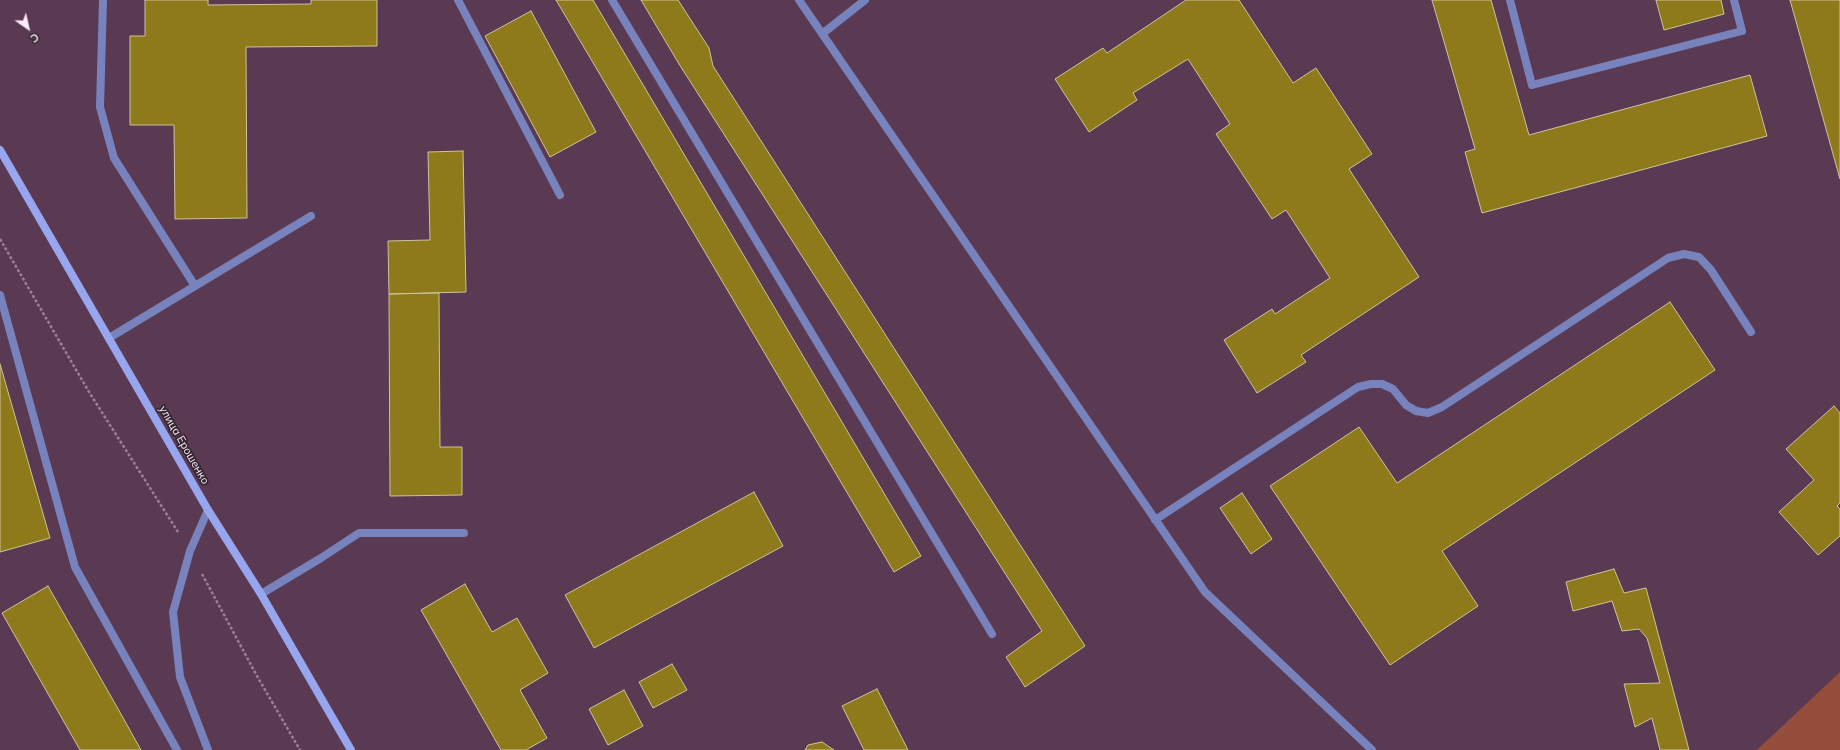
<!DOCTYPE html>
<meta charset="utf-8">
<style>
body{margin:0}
#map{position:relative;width:1840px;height:750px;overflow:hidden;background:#593a52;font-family:Mulish,sans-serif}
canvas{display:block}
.north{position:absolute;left:8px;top:8px;width:40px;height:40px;-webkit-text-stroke:3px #352732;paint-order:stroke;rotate:146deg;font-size:11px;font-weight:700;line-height:16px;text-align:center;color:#fdeaf8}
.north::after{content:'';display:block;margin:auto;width:14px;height:18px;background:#fdeaf8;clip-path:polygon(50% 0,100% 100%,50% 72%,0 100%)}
</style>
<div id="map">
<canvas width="1840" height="750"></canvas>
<div class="north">С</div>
</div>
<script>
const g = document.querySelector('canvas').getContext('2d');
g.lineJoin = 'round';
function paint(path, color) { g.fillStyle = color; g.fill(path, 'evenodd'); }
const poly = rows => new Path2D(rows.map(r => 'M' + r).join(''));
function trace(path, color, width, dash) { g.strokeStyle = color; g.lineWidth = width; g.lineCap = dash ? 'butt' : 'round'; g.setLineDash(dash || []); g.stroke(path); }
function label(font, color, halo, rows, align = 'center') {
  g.font = font + ' Mulish,sans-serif'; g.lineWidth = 3.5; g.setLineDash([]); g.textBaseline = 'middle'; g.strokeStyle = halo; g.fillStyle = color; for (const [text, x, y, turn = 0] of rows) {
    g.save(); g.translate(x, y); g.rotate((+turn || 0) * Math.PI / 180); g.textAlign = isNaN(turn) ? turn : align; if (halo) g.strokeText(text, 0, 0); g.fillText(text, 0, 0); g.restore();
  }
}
paint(poly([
 [1840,672,1840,750,1757,750,1774,734]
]), '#954e3c');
const building = poly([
 [145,0,208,0,208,5,311,4,311,0,377,0,377,46,246,47,247,218,175,219,174,125,130,125,130,36,145,36,145,0],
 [556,0,593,0,921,556,894,572,556,0],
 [641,0,678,0,709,48,713,66,1085,646,1025,687,1006,657,1042,631,679,64,641,0],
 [1186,0,1239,0,1293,83,1316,68,1372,154,1349,169,1419,277,1301,355,1306,362,1257,393,1224,340,1272,309,1275,314,1330,278,1286,210,1272,219,1216,134,1230,124,1188,59,1133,93,1137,100,1089,132,1055,79,1103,48,1107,53,1186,0],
 [1432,0,1491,0,1529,135,1750,75,1767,136,1482,213,1465,152,1475,149,1432,0],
 [1656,0,1721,0,1724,14,1664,30,1656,0],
 [1790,0,1840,0,1840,179,1790,0],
 [531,11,596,132,550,157,485,36,531,11],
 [463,151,466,292,389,294,388,241,430,240,428,152,463,151],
 [439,293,440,447,462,447,462,495,390,496,389,294,439,293],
 [1670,302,1715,370,1442,551,1478,606,1390,665,1270,486,1359,427,1397,483,1670,302],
 [0,364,50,538,0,552,0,364],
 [1834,406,1840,413,1840,503,1837,506,1840,509,1840,536,1818,555,1779,512,1814,480,1786,449,1834,406],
 [754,492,783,546,594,648,565,595,754,492],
 [1242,493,1272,539,1251,554,1220,508,1242,493],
 [1614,569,1624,593,1646,588,1689,750,1660,750,1652,718,1635,727,1624,684,1660,683,1647,638,1639,629,1622,631,1612,601,1573,611,1566,582,1614,569],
 [465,584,492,632,517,618,548,673,520,690,547,738,526,750,501,750,421,610,465,584],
 [48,586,117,707,141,750,80,750,2,613,48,586],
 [672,664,687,690,653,708,639,682,672,664],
 [877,689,908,750,864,750,842,706,877,689],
 [624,690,643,726,608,745,589,709,624,690],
 [822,742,834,750,805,750,808,745,822,742]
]);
paint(building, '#8e791b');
trace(building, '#cfc49c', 1);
trace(poly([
 [0,239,89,392,178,532],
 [202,574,257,676,300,750]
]), '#9a8094', 2.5, [3, 2]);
trace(poly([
 [103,0,100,107,114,158,195,286],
 [458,0,560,195],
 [612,0,992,634],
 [799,0,1205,592,1372,750],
 [1510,0,1532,85,1742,31,1734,0],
 [822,34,865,0],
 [0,295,75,567,177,750],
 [109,338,311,216],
 [208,510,190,551,173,612,180,677,208,750],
 [1155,520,1358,387,1371,384,1382,384,1393,389,1406,405,1416,411,1428,413,1442,407,1668,258,1684,254,1699,257,1711,270,1751,332],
 [261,594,321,558,359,533,464,533]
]), '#7883bd', 8);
trace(poly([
 [0,150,208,510,261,594,351,750]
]), '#98a5ef', 8);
label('11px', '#fdeaf8', '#352732', [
 ["улица Ерошенко",184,445,60]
]);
</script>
